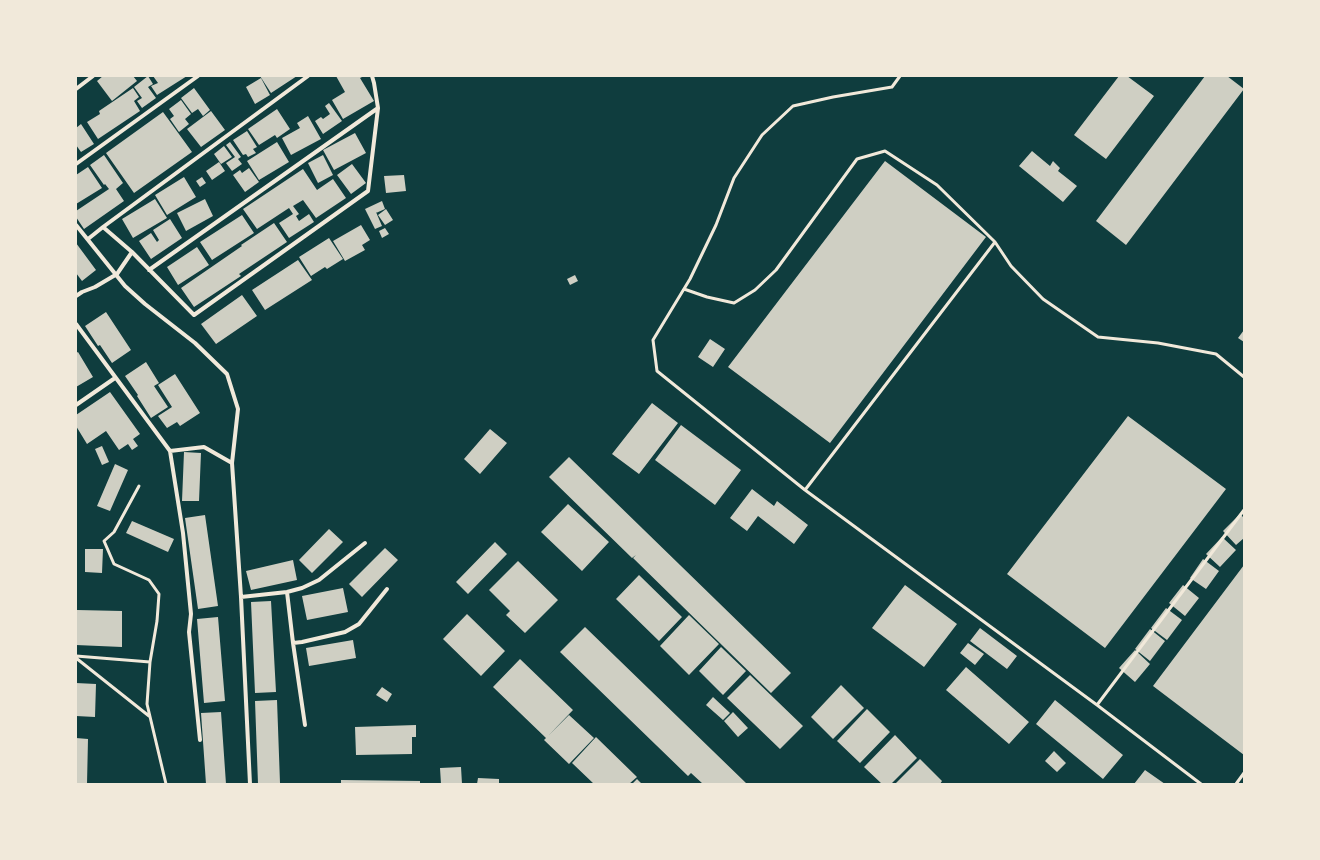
<!DOCTYPE html>
<style>
body{margin:0}
#map{position:relative;width:1320px;height:860px;overflow:hidden;background:#0f3d3e;font-family:"Nunito Sans",sans-serif}
canvas{display:block}
.frame{position:absolute;inset:0;border:77px solid #f1e9da;pointer-events:none}
</style>
<div id="map">
<canvas width="1320" height="860"></canvas>
<div class="frame"></div>
</div>
<script>
const g = document.querySelector('canvas').getContext('2d');
g.lineJoin = 'round';
function paint(path, color) { g.fillStyle = color; g.fill(path, 'evenodd'); }
const poly = rows => new Path2D(rows.map(r => 'M' + r).join(''));
function trace(path, color, width, dash) { g.strokeStyle = color; g.lineWidth = width; g.lineCap = dash ? 'butt' : 'round'; g.setLineDash(dash || []); g.stroke(path); }
paint(poly([
 [103,76,133,76,137,81,112,101,97,81],
 [148,76,153,84,148,87,156,98,142,108,137,101,142,98,134,87],
 [153,76,187,76,157,95,151,86,158,83],
 [260,76,297,76,271,93],
 [336,76,364,76,360,78,374,101,343,119,332,100,345,92],
 [1119,76,1127,76,1154,96,1106,159,1074,135],
 [1205,76,1227,76,1244,89,1126,245,1096,221],
 [261,78,270,95,255,104,246,87],
 [133,88,139,97,134,101,140,111,98,139,87,122,100,114,99,111],
 [194,88,210,110,203,116,198,109,192,113,181,98],
 [181,100,191,114,185,119,189,124,179,132,170,119,174,116,169,109],
 [329,103,342,121,323,134,315,121,321,117,323,119,330,114,325,106],
 [277,109,290,129,277,138,275,135,259,145,248,129],
 [211,111,225,130,201,147,187,129],
 [163,112,192,152,134,193,106,153],
 [308,116,321,139,291,155,282,138,300,128,297,123],
 [81,124,94,144,81,152,76,145,76,128],
 [247,131,257,147,253,149,256,153,248,157,246,154,243,155,233,140],
 [355,133,366,153,334,170,323,150],
 [230,142,241,157,238,159,242,164,232,171,226,163,235,157,226,145],
 [277,142,289,162,259,180,247,161],
 [224,146,232,157,221,164,214,154],
 [1032,151,1050,166,1053,161,1060,168,1058,171,1077,186,1063,202,1019,166],
 [104,155,123,183,116,189,124,201,84,229,76,217,76,211,109,189,105,184,104,185,90,165],
 [323,155,333,175,318,183,308,163],
 [885,161,986,237,830,443,728,367],
 [219,162,225,171,212,180,206,171],
 [352,164,366,183,351,194,337,175],
 [88,167,102,188,76,204,76,175],
 [249,168,259,182,245,192,233,175,240,170,242,173],
 [303,169,317,190,333,179,346,198,316,218,303,200,293,206,299,214,296,216,299,221,309,214,314,222,289,238,279,223,293,214,289,208,257,229,243,209],
 [404,175,406,191,386,193,384,176],
 [184,177,196,197,167,215,155,195],
 [202,177,206,183,200,187,196,181],
 [155,199,167,218,133,238,122,219],
 [205,199,213,216,186,231,177,213],
 [382,201,385,209,376,213,376,212,382,226,375,229,365,209],
 [386,209,393,220,385,225,378,215],
 [242,215,254,233,212,260,200,242],
 [170,219,182,238,151,259,139,241,151,233,157,242,159,240,153,230],
 [274,223,287,242,239,274,241,276,194,307,181,288,242,246,241,245],
 [361,225,370,240,362,245,365,250,345,261,333,241],
 [385,228,389,234,382,238,379,231],
 [329,238,343,259,327,269,325,267,311,276,299,257],
 [76,243,96,270,82,281,76,273],
 [197,247,209,265,178,285,167,267],
 [298,260,312,280,265,310,252,290],
 [575,275,578,281,570,285,567,279],
 [242,295,257,316,216,344,201,324],
 [106,312,131,350,112,363,100,345,98,346,85,326],
 [1244,330,1244,342,1238,338],
 [710,339,725,349,713,367,698,357],
 [78,352,93,377,76,387,76,353],
 [146,362,159,383,154,386,168,407,151,418,137,396,138,395,125,376],
 [175,374,200,413,180,426,177,422,167,428,158,416,172,407,158,385],
 [110,392,140,434,133,439,138,446,132,450,128,444,119,450,106,431,87,444,76,426,76,415],
 [652,403,678,423,639,474,612,454],
 [1128,416,1226,489,1105,648,1007,574],
 [681,425,741,470,715,505,655,460],
 [490,429,507,443,480,474,464,459],
 [102,446,109,462,102,465,95,449],
 [184,452,201,453,199,501,182,501],
 [569,457,791,673,771,693,633,558,636,555,632,558,549,477],
 [115,464,128,470,110,511,97,506],
 [752,489,774,506,777,501,808,525,794,544,758,516,747,531,730,518],
 [568,504,609,542,582,571,541,532],
 [1240,514,1244,518,1244,538,1236,545,1223,531],
 [205,515,218,606,198,609,185,518],
 [132,521,174,539,168,552,126,533],
 [329,529,343,542,312,573,299,560],
 [1222,537,1236,550,1220,567,1206,554],
 [495,542,507,554,468,594,456,582],
 [385,548,398,560,362,597,349,584],
 [85,549,103,549,102,573,85,572],
 [1203,559,1219,571,1206,589,1190,578],
 [293,560,297,580,251,590,246,571],
 [518,561,558,600,525,633,506,615,510,611,489,590],
 [1244,565,1244,755,1153,686],
 [639,575,682,617,659,641,616,599],
 [905,585,957,624,924,667,872,628],
 [1183,585,1199,598,1185,616,1169,603],
 [343,588,348,612,307,620,302,596],
 [271,601,276,692,255,693,251,602],
 [1166,608,1182,620,1167,640,1151,628],
 [77,610,122,611,122,647,76,645],
 [467,614,505,651,481,676,443,639],
 [689,615,719,644,689,675,660,646],
 [218,617,225,701,204,703,197,619],
 [585,627,713,751,747,784,703,784,691,773,688,776,560,652],
 [980,628,1017,656,1007,669,970,641],
 [1150,629,1165,641,1150,661,1135,649],
 [353,640,356,658,309,666,306,648],
 [968,643,984,654,975,665,960,653],
 [721,647,746,671,723,695,699,671],
 [1135,650,1150,664,1135,682,1119,668],
 [520,659,573,710,548,736,569,715,594,738,569,764,544,740,546,738,493,687],
 [966,667,1029,722,1009,744,946,690],
 [750,675,803,726,780,749,727,698],
 [76,683,96,684,95,717,76,716],
 [841,685,864,708,833,739,811,717],
 [382,687,392,694,387,702,376,695],
 [713,697,730,713,723,720,706,705],
 [277,700,280,783,258,784,255,701],
 [1055,700,1123,755,1103,779,1036,724],
 [867,709,890,732,860,763,837,741],
 [221,712,226,784,206,784,201,713],
 [733,712,748,728,738,737,724,721],
 [416,725,416,737,412,737,412,754,356,755,355,727],
 [895,735,917,758,891,784,882,784,864,767],
 [596,737,637,777,629,784,594,784,572,763],
 [76,738,88,739,87,784,76,784],
 [1054,751,1066,763,1057,772,1045,761],
 [920,759,942,781,940,784,895,784],
 [461,767,462,784,441,784,440,768],
 [1145,770,1165,784,1134,784],
 [478,778,499,779,499,784,477,784],
 [637,779,642,784,632,784],
 [341,780,420,781,420,784,341,784]
]), '#cfcfc3');
trace(poly([
 [900,76,892,87,833,97,793,106,762,135,734,178,716,225,690,279,653,340,657,371,805,490,1097,705,1201,784],
 [684,289,707,297,734,303,755,290,776,270,857,159,885,151,937,185,995,242,1011,266,1043,299,1098,337,1158,343,1216,354,1244,377],
 [139,486,114,532,104,541,114,564,149,580,159,594,157,621,150,662,147,704,166,784],
 [805,490,995,242],
 [76,656,150,662],
 [76,658,149,716],
 [1097,705,1244,510],
 [1236,784,1244,773]
]), '#f1e9da', 3);
trace(poly([
 [76,89,93,76],
 [76,164,198,76],
 [76,225,125,286,145,304,195,343,227,374,238,409,232,463],
 [103,227,132,252,194,315,368,191,378,108,374,83,372,76],
 [88,239,103,227,308,76],
 [149,270,378,108],
 [76,296,82,292,95,287,117,274,132,252],
 [76,324,170,451,183,533,191,614,189,632,200,740],
 [76,405,115,378],
 [170,451,204,447,232,463,241,597,250,784],
 [287,592,293,643,305,725],
 [241,597,287,592,302,588,319,580,365,543],
 [293,643,302,642,345,632,359,624,387,589]
]), '#f1e9da', 4);
</script>
